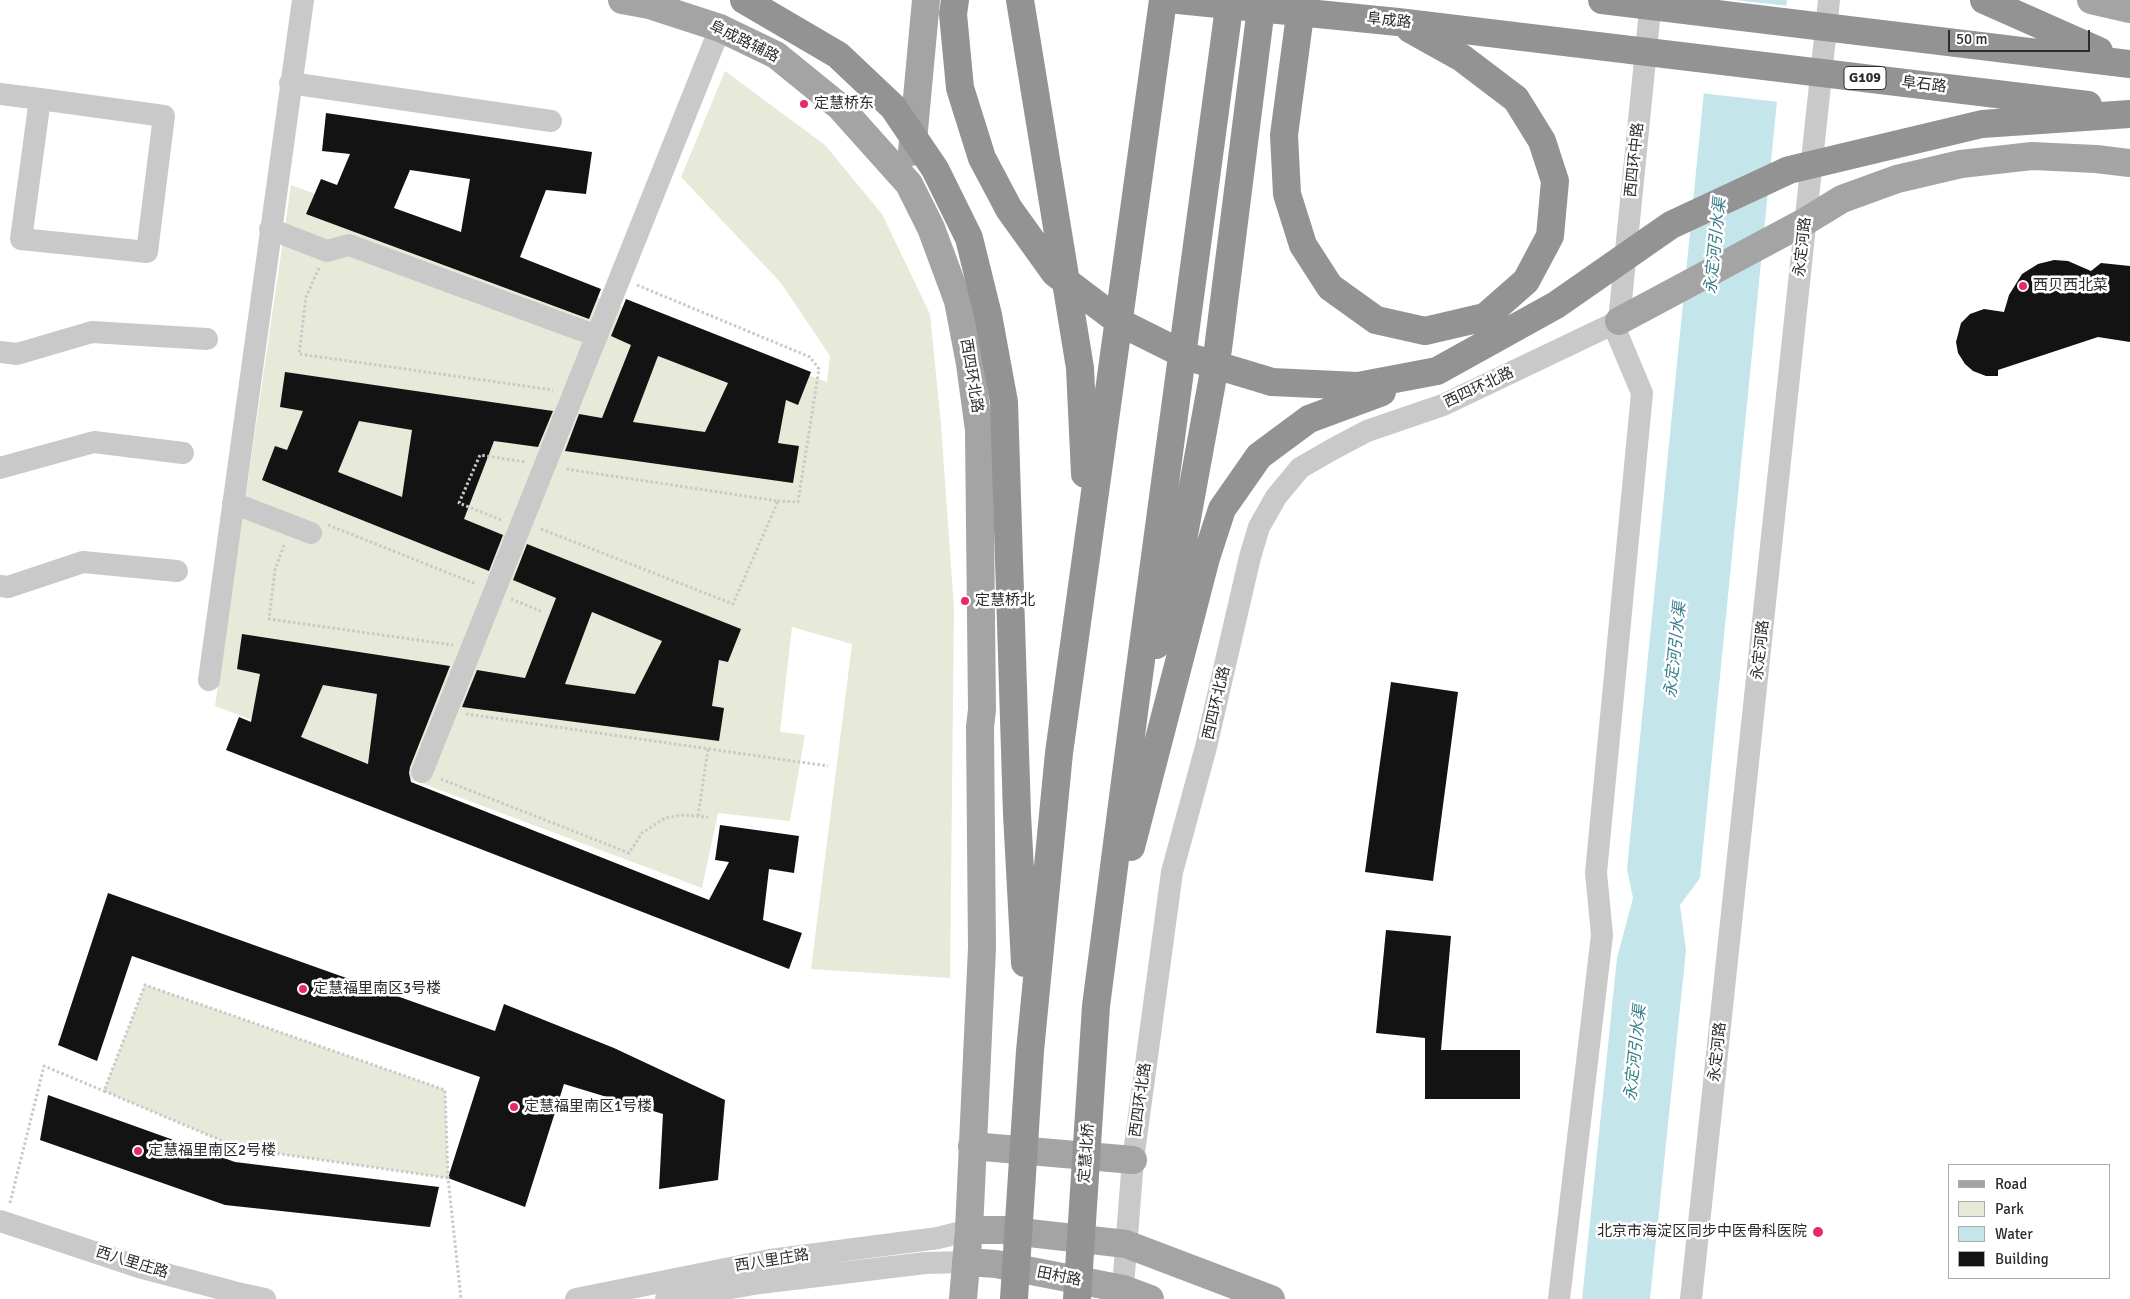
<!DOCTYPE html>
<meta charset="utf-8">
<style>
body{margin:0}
#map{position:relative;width:2130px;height:1299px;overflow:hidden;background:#fff;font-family:Signika,sans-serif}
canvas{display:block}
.legend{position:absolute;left:1948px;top:1164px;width:162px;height:115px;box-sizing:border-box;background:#fff;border:1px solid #ababab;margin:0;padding:6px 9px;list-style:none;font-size:15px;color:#2c2c2c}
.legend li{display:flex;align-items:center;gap:10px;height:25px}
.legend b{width:25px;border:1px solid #ababab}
.scale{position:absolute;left:1948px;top:30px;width:142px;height:22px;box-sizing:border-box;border:2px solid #2c2c2c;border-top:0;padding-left:6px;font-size:15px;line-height:18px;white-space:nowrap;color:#2c2c2c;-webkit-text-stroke:4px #fff;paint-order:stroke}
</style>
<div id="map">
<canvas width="2130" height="1299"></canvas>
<ul class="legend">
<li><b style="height:6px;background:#a4a4a4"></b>Road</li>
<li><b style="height:14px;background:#e7ead9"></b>Park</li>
<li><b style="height:14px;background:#c4e6eb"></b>Water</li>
<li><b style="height:14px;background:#131313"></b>Building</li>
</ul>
<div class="scale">50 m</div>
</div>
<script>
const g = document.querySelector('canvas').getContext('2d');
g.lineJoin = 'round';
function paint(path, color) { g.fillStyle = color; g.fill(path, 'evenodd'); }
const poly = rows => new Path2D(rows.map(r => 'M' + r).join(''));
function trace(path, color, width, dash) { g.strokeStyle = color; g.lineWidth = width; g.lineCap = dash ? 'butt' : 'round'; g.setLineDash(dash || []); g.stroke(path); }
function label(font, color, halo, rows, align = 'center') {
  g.font = font + ' Signika,"Noto Sans SC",sans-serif'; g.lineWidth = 5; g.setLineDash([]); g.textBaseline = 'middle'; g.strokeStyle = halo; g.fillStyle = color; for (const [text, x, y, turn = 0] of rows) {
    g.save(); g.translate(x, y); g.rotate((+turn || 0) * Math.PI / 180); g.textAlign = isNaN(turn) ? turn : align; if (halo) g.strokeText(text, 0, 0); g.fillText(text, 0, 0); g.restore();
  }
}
paint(poly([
 [725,71,825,145,882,214,930,314,941,424,954,608,950,978,811,969,852,644,792,627,780,732,805,735,790,821,718,813,702,888,215,706,291,185,827,382,830,356,781,283,681,177],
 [145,985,445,1090,448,1178,239,1148,104,1091]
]), '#e7ead9');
paint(poly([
 [1713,0,1787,0,1700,878,1680,905,1686,950,1650,1299,1582,1299,1617,958,1633,898,1627,869]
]), '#c4e6eb');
paint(poly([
 [1710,0,1735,0,1789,6,1779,102,1701,93]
]), '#fff');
paint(poly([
 [326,113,592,152,586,194,546,190,520,257,601,289,589,319,306,214,321,179,337,185,350,154,322,151],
 [410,170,470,179,461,232,394,208],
 [2054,260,2068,261,2091,271,2101,263,2130,266,2130,342,2098,337,1998,370,1998,376,1986,376,1973,371,1965,364,1958,353,1956,342,1961,323,1970,314,1984,309,2004,312,2009,295,2022,274,2038,264],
 [626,299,811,372,798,405,786,400,778,443,799,446,793,483,565,451,579,414,602,418,631,345,611,336],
 [658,356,728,383,705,432,633,422],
 [285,372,553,411,538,447,494,441,464,519,503,535,489,571,262,480,275,446,287,450,303,411,280,407],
 [359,421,412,430,402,497,338,472],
 [527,544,741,629,728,662,719,660,712,706,724,708,719,741,462,707,477,670,525,678,556,598,513,580],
 [592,612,662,641,635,694,565,684],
 [242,634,450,666,410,767,409,773,411,782,709,900,729,862,715,860,720,825,799,836,794,873,769,869,763,920,802,933,789,969,226,750,239,717,251,722,260,674,237,669],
 [323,685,377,694,368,764,301,737],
 [1391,682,1458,692,1433,881,1365,872],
 [108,893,495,1031,504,1004,614,1048,725,1100,718,1180,659,1189,663,1114,564,1084,525,1207,448,1178,480,1077,132,956,97,1061,58,1045],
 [1386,930,1451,936,1441,1050,1520,1050,1520,1099,1425,1099,1425,1038,1376,1033],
 [48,1095,235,1162,439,1187,430,1227,225,1205,40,1140]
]), '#131313');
trace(poly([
 [319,268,306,297,299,354,553,390],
 [637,285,810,357,819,369,798,502,778,501],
 [501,520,459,503,480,455,525,462],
 [328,525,476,584],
 [541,529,733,604,778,501,566,469],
 [284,545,275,570,269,619,453,645],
 [511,599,543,612],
 [466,714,828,766],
 [441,779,629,853,642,833,665,818,682,815,708,817],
 [698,816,708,749],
 [448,1178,239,1148,104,1091,145,985,445,1090,448,1178,461,1299],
 [10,1203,44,1066,104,1091]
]), '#c9c9c9', 3, [2.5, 2.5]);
trace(poly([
 [290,83,551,121],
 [0,94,40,99,164,116,147,252,21,239,40,99],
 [270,229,327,251,349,245,597,336],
 [0,352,17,354,92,332,207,339],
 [0,468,94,442,183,453],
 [233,503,311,533],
 [0,586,8,587,83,562,177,571],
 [209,680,303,0],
 [422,772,720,28],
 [0,1221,139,1267,237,1293,265,1299],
 [576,1299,770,1260,938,1238,969,1230],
 [666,1299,760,1283,925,1263,966,1262],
 [1122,1299,1133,1160,1172,872,1206,747,1250,557,1259,527,1276,497,1300,468,1333,449,1367,431,1443,405,1619,321,1651,0],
 [1559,1299,1602,935,1596,873,1642,393,1613,324],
 [1691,1299,1829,0]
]), '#c9c9c9', 22);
trace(poly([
 [622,0,649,5,720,28,776,55,840,107,909,184,931,228,958,301,970,364,979,430,982,710,980,727,982,948,969,1230,963,1299],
 [2091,0,2130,9],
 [912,152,926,0],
 [1619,321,1806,221,1842,199,1897,179,1961,164,2032,156,2096,159,2130,163],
 [972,1146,1133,1160],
 [969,1230,1003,1230,1126,1244,1271,1299],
 [966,1262,996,1264,1123,1289,1150,1299]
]), '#a4a4a4', 28);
trace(poly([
 [744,0,838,55,893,107,935,169,969,238,988,315,1004,402,1017,814,1025,963],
 [955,0,953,14,960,88,982,158,1009,209,1055,273,1121,323,1189,357,1272,382,1358,386,1437,371,1556,305,1671,225,1789,170,1982,124,2130,114],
 [1020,0,1080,368,1085,474],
 [1178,0,1398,22,2088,105],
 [1302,0,1284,135,1287,194,1303,245,1330,287,1376,320,1425,331,1485,317,1526,281,1550,236,1555,181,1542,141,1516,99,1462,58,1410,29],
 [1602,0,2130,64],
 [1984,0,2099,51],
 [1156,645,1175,584,1218,349,1262,0],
 [1131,847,1206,558,1222,509,1259,456,1309,419,1382,392],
 [1014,1299,1030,1051,1059,753,1163,0],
 [1077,1299,1096,1006,1133,720,1230,0]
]), '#939393', 28);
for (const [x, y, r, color] of [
 [804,104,5,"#e82968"],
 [2023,286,5,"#e82968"],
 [965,601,5,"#e82968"],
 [303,989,5,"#e82968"],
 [514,1107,5,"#e82968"],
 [138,1151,5,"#e82968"],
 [1818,1232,6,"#e82968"]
]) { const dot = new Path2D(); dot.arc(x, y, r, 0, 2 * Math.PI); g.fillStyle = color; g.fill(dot); trace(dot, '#fff', 2); }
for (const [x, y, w] of [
 [1865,78,42]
]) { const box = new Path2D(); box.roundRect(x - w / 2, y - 11.5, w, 23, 4); g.fillStyle = '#fff'; g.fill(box); trace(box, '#2c2c2c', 1); }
label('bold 14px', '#2c2c2c', null, [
 ["G109",1865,78]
]);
label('15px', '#2c2c2c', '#fff', [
 ["阜成路",1389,21,6],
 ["阜成路辅路",744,42,26],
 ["阜石路",1924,85,7],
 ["西四环中路",1635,160,-84],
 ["永定河路",1803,247,-84],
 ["西四环北路",971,376,81],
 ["西四环北路",1479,388,-25],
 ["永定河路",1761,650,-84],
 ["西四环北路",1217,703,-77],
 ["永定河路",1718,1052,-84],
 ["西四环北路",1141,1100,-82],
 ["定慧北桥",1087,1153,-86],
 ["西八里庄路",772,1261,-9],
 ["西八里庄路",132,1263,17],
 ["田村路",1059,1277,11]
]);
label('15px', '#2c2c2c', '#fff', [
 ["定慧桥东",814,104],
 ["西贝西北菜",2033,286],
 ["定慧桥北",975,601],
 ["定慧福里南区3号楼",313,989],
 ["定慧福里南区1号楼",524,1107],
 ["定慧福里南区2号楼",148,1151],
 ["北京市海淀区同步中医骨科医院",1807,1232,"right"]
], 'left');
label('italic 16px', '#377e89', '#fff', [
 ["永定河引水渠",1716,246,-84],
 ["永定河引水渠",1676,650,-84],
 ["永定河引水渠",1636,1053,-84]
]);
</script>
